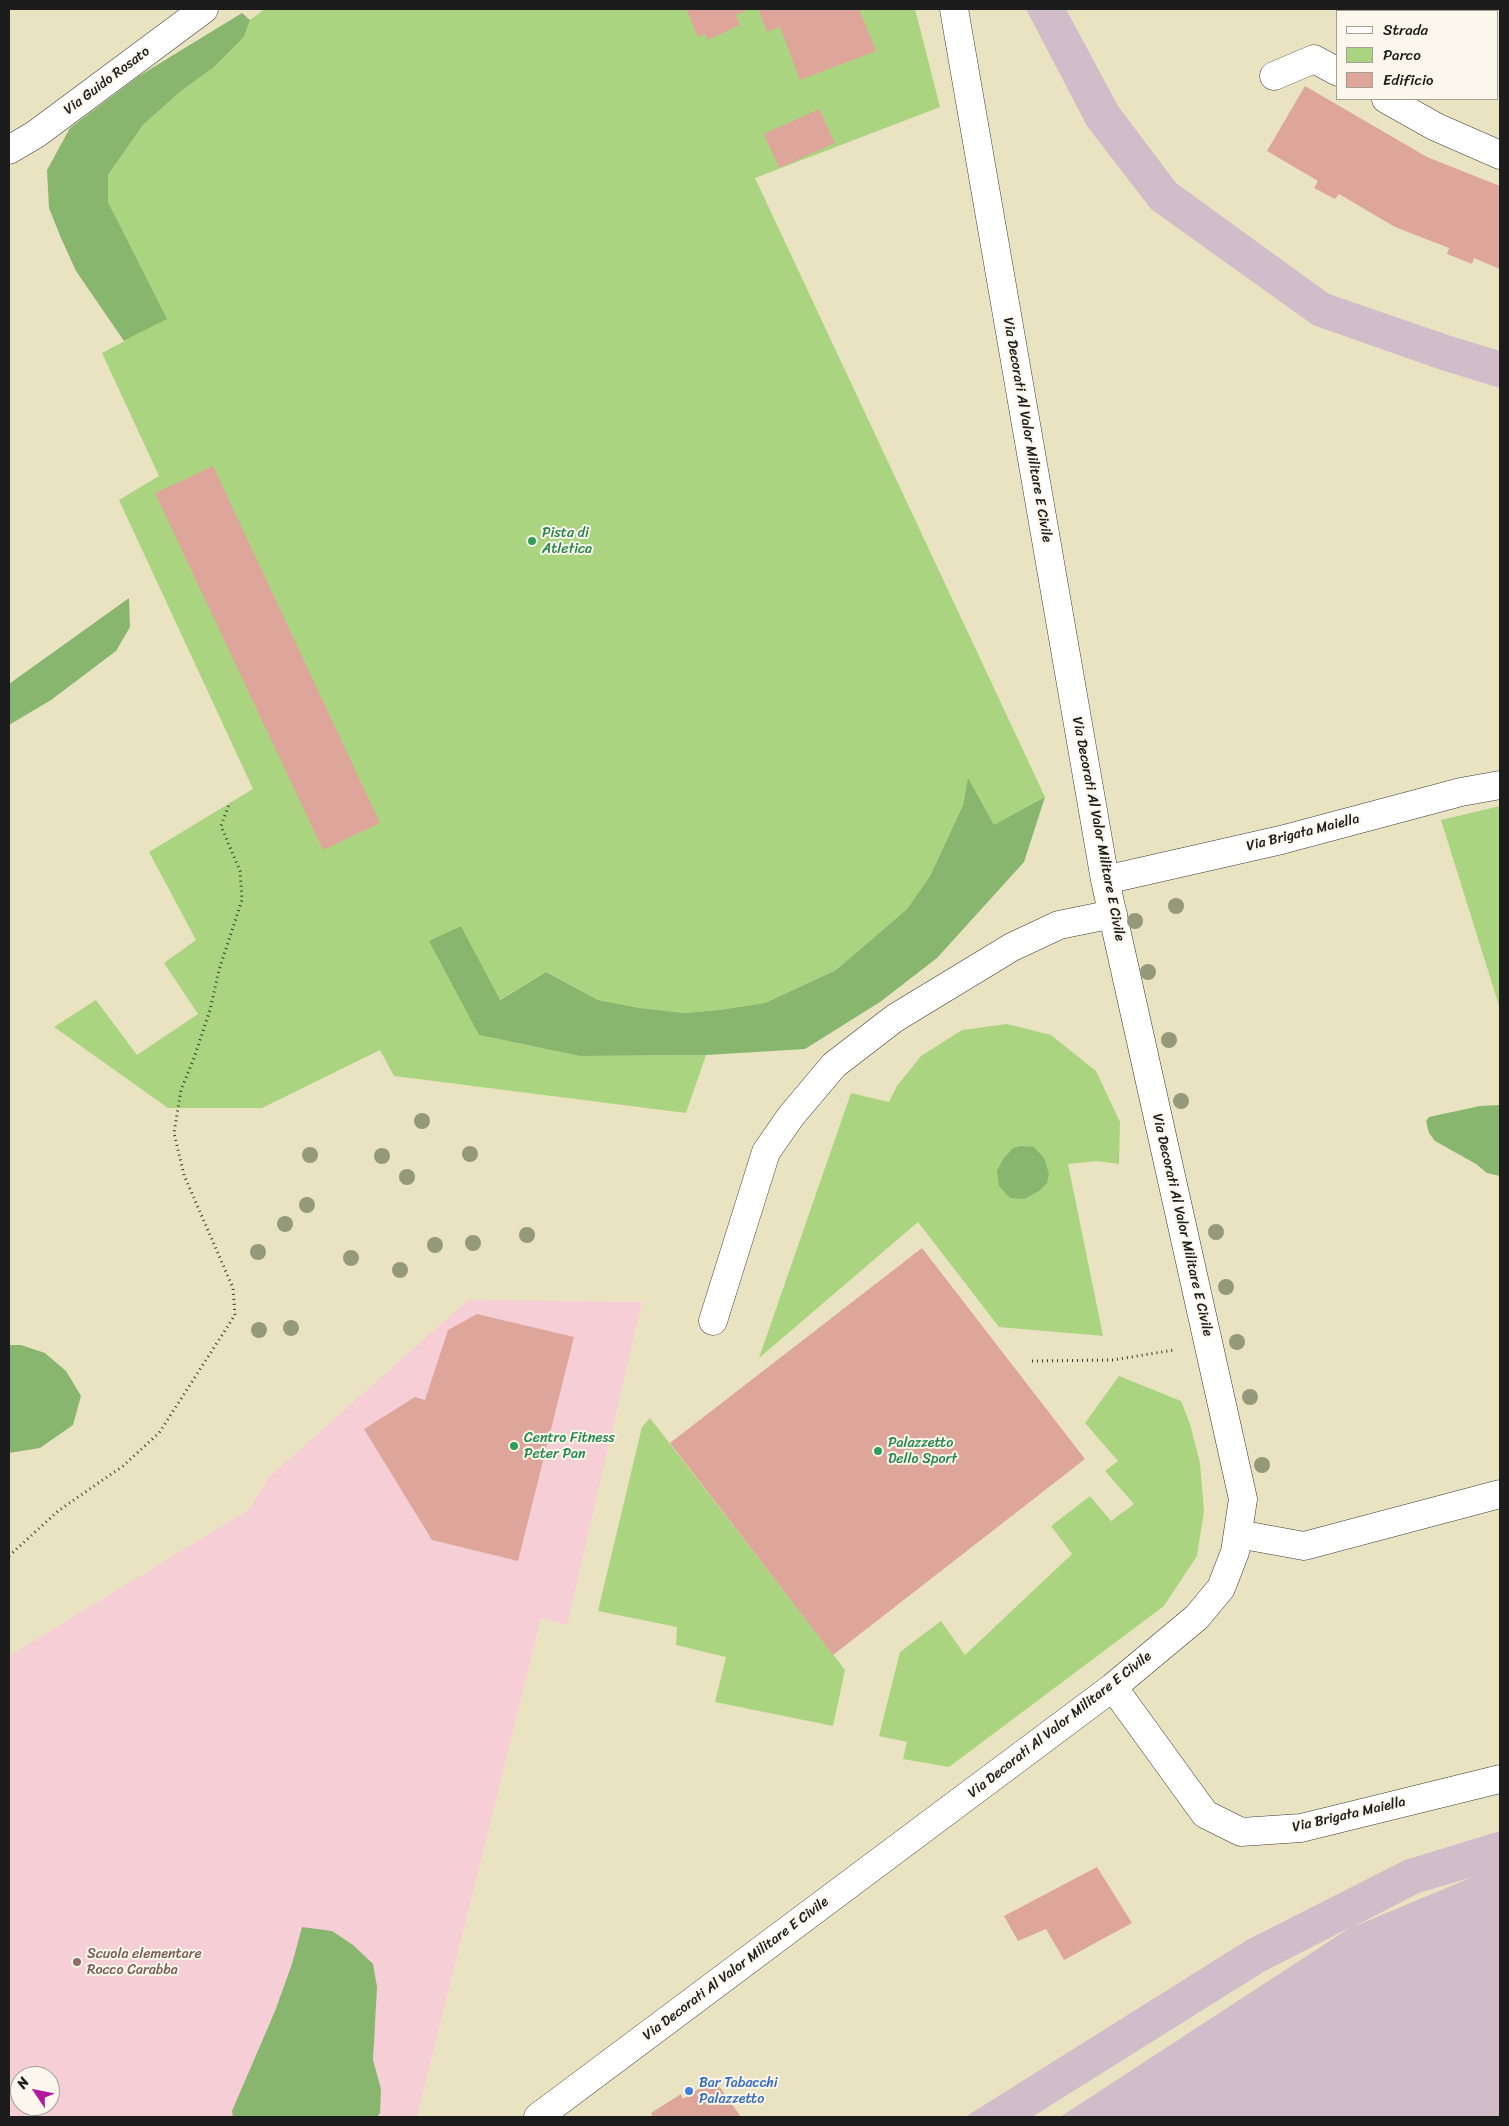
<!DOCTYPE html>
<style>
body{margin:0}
#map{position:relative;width:1509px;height:2126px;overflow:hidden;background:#eae3c2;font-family:Sriracha,sans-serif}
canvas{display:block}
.frame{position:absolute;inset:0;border:10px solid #1c1c1c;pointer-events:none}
.legend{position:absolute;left:1336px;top:10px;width:162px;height:90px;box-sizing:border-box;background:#fbf7ec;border:1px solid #a29f99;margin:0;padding:6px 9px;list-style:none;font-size:15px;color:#1c1c1c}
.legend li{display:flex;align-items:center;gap:10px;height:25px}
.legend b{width:25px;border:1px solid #a29f99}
.north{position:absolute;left:10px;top:2066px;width:50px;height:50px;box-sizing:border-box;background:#fbf7ec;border:1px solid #a29f99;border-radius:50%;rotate:304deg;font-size:14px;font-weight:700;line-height:20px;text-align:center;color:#1c1c1c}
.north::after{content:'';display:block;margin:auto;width:18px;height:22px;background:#b5179e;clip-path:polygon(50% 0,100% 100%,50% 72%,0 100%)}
</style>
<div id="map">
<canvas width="1509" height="2126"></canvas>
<div class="frame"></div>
<ul class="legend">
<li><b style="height:6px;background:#fff"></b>Strada</li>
<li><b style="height:14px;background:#abd480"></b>Parco</li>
<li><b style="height:14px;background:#dea69b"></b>Edificio</li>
</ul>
<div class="north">N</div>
</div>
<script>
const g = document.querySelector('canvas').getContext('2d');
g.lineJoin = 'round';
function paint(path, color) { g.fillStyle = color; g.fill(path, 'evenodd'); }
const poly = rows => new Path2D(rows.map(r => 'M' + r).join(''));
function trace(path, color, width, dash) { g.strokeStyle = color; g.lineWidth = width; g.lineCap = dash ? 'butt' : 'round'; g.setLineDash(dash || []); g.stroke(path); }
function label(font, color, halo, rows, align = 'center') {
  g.font = font + ' Sriracha,sans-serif'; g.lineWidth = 4; g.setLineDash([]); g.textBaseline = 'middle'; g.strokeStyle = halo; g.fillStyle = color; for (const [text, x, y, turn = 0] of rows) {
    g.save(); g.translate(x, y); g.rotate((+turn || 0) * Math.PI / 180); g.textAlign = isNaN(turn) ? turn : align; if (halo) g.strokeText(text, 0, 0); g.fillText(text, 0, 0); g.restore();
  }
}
paint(poly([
 [468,1300,642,1302,567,1625,541,1618,417,2117,9,2117,9,1656,250,1509,268,1478],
 [20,2076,50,2076,50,2106,20,2106]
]), '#f6cfd6');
paint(poly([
 [1026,9,1066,9,1118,106,1176,183,1329,294,1451,336,1500,351,1500,388,1441,370,1313,325,1151,209,1087,126],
 [1500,1831,1500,2117,1060,2117,1351,1927,1265,1971,1032,2117,965,2117,1247,1940,1405,1860],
 [1469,1878,1470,1878,1353,1927,1419,1893]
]), '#d1bdc9');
paint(poly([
 [265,9,915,9,940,107,755,178,1045,797,994,826,968,779,963,805,930,876,907,909,836,970,765,1003,719,1010,684,1013,640,1008,598,1000,546,972,499,1000,461,926,479,1035,580,1056,706,1055,686,1113,394,1076,380,1050,262,1108,168,1108,54,1027,96,1000,137,1055,198,1014,164,963,196,940,149,852,253,789,119,500,159,476,102,353,166,319,108,202,108,175,143,125,181,91,213,68,244,37,250,20],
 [1500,806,1500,1009,1441,820],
 [1007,1024,1051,1035,1096,1071,1120,1122,1119,1164,1097,1161,1068,1164,1103,1336,999,1327,918,1222,759,1358,851,1093,889,1102,897,1086,921,1056,962,1030],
 [1119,1376,1181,1401,1190,1424,1200,1463,1204,1511,1197,1556,1164,1606,949,1767,903,1759,907,1742,879,1736,900,1652,941,1621,965,1655,1072,1554,1051,1526,1090,1496,1111,1521,1134,1504,1105,1471,1118,1461,1085,1423],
 [650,1418,845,1670,833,1726,715,1702,726,1657,676,1645,677,1627,598,1611,642,1427]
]), '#abd480');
paint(poly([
 [242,13,250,20,244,37,213,68,181,91,143,125,108,175,108,202,167,319,124,341,76,271,61,238,49,208,47,170,70,128,139,76],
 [129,598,130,627,116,651,51,700,9,725,9,684],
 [968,778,994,825,1045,797,1024,862,937,958,880,1002,805,1049,706,1055,580,1056,479,1035,429,941,461,926,500,1000,546,972,598,1000,640,1008,684,1013,719,1010,765,1003,836,970,907,909,930,876,963,805],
 [1500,1105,1500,1176,1487,1173,1476,1164,1435,1141,1429,1133,1426,1121,1429,1117,1480,1106],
 [1021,1146,1034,1147,1044,1158,1049,1174,1047,1183,1039,1191,1024,1199,1010,1198,999,1186,997,1171,1003,1159,1013,1148],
 [9,1345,21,1345,45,1353,66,1371,81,1396,73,1425,40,1448,9,1453],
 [302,1927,332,1931,353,1945,373,1964,377,1987,373,2060,381,2089,380,2113,377,2117,233,2117,232,2111,275,2011,292,1964]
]), '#88b66e');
paint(poly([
 [686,9,745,9,746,11,736,15,740,25,708,40,705,34,698,37],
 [758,9,859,9,876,51,800,80,780,27,767,32],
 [1305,86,1427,157,1500,186,1500,269,1474,258,1472,264,1447,254,1449,248,1395,227,1339,194,1335,199,1314,188,1318,181,1267,151],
 [819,109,835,143,779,168,764,134],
 [213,466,380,823,323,850,155,493],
 [922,1248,1085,1459,833,1655,670,1443],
 [477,1314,574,1337,518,1561,432,1540,364,1429,415,1397,425,1400,448,1330],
 [1097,1867,1132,1923,1064,1960,1046,1929,1018,1941,1004,1916],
 [714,2079,741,2117,653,2117,651,2113,681,2094,683,2099]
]), '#dea69b');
const minor = poly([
 [1352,9,1353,11],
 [1274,76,1314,59,1338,72],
 [1386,99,1436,127,1500,155],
 [9,150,36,134,204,9],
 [1105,880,1281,840,1461,792,1500,785],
 [713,1321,766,1152,791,1116,834,1065,895,1018,1012,947,1059,925,1113,914],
 [1238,1534,1304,1546,1500,1494],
 [1113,1687,1205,1814,1241,1832,1301,1828,1500,1779],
 [538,2117,1113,1687,1197,1617,1221,1588,1235,1552,1243,1499,1105,880,954,9]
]);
trace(minor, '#3b3a35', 29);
trace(poly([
 [1032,1361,1113,1360,1174,1350],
 [9,1556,58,1511,123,1466,159,1433,235,1315,233,1288,184,1175,174,1133,181,1090,194,1058,210,1010,219,970,242,900,240,871,221,826,230,802]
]), '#3b3a35', 3, [1, 4]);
trace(minor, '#fff', 28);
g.fillStyle = '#94997a';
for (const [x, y] of [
 [1176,906],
 [1135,921],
 [1148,972],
 [1169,1040],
 [1181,1101],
 [422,1121],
 [470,1154],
 [310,1155],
 [382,1156],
 [407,1177],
 [307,1205],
 [285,1224],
 [1216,1232],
 [527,1235],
 [473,1243],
 [435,1245],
 [258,1252],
 [351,1258],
 [400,1270],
 [1226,1287],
 [291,1328],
 [259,1330],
 [1237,1342],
 [1250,1397],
 [1262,1465]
]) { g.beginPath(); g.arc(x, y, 8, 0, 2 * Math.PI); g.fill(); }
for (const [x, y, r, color] of [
 [532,541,5,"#2e9e5b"],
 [514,1446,5,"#2e9e5b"],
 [878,1451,5,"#2e9e5b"],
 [77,1962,5,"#8d6e63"],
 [689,2091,5,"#3f7fe0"]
]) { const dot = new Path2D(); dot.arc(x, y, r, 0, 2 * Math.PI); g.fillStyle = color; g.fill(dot); trace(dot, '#fbf7ec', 2); }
label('14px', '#1c1c1c', '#fbf7ec', [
 ["Via Guido Rosato",107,81,-37],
 ["Via Decorati Al Valor Militare E Civile",1027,430,80],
 ["Via Decorati Al Valor Militare E Civile",1098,829,79],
 ["Via Brigata Maiella",1303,833,-14],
 ["Via Decorati Al Valor Militare E Civile",1182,1225,77],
 ["Via Decorati Al Valor Militare E Civile",1060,1725,-38],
 ["Via Brigata Maiella",1349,1815,-13],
 ["Via Decorati Al Valor Militare E Civile",736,1969,-37]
]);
label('14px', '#27864d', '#fbf7ec', [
 ["Pista di",542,533],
 ["Atletica",542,549],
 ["Centro Fitness",524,1438],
 ["Peter Pan",524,1454],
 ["Palazzetto",888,1443],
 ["Dello Sport",888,1459]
], 'left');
label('14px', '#785e54', '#fbf7ec', [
 ["Scuola elementare",87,1954],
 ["Rocco Carabba",87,1970]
], 'left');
label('14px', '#366cbe', '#fbf7ec', [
 ["Bar Tabacchi",699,2083],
 ["Palazzetto",699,2099]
], 'left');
</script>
